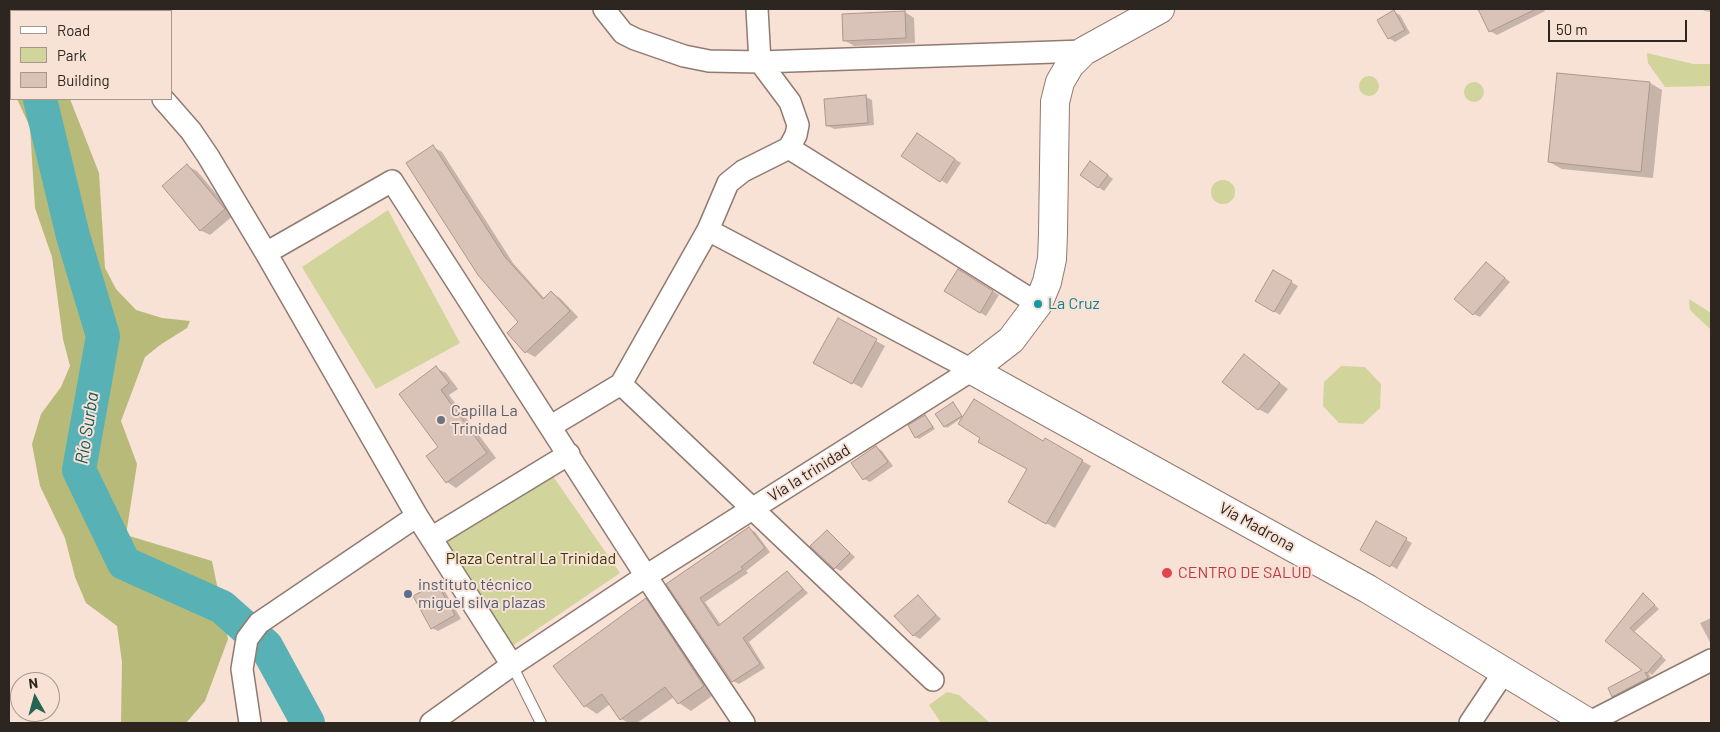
<!DOCTYPE html>
<meta charset="utf-8">
<style>
body{margin:0}
#map{position:relative;width:1720px;height:732px;overflow:hidden;background:#f8e1d5;font-family:Barlow,sans-serif}
canvas{display:block}
.frame{position:absolute;inset:0;border:10px solid #2d2520;pointer-events:none}
.legend{position:absolute;left:10px;top:10px;width:162px;height:90px;box-sizing:border-box;background:#f8e1d5;border:1px solid #a7968d;margin:0;padding:6px 9px;list-style:none;font-size:15px;color:#2d2520}
.legend li{display:flex;align-items:center;gap:10px;height:25px}
.legend b{width:25px;border:1px solid #a7968d}
.north{position:absolute;left:10px;top:672px;width:50px;height:50px;box-sizing:border-box;background:#f8e1d5;border:1px solid #a7968d;border-radius:50%;rotate:353deg;font-size:14px;font-weight:700;line-height:20px;text-align:center;color:#2d2520}
.north::after{content:'';display:block;margin:auto;width:18px;height:22px;background:#236452;clip-path:polygon(50% 0,100% 100%,50% 72%,0 100%)}
.scale{position:absolute;left:1548px;top:20px;width:139px;height:22px;box-sizing:border-box;border:2px solid #2d2520;border-top:0;padding-left:6px;font-size:15px;line-height:18px;white-space:nowrap;color:#2d2520;-webkit-text-stroke:4px #f8e1d5;paint-order:stroke}
</style>
<div id="map">
<canvas width="1720" height="732"></canvas>
<div class="frame"></div>
<ul class="legend">
<li><b style="height:6px;background:#fff"></b>Road</li>
<li><b style="height:14px;background:#d1d49b"></b>Park</li>
<li><b style="height:14px;background:#d9c2b8"></b>Building</li>
</ul>
<div class="north">N</div>
<div class="scale">50 m</div>
</div>
<script>
const g = document.querySelector('canvas').getContext('2d');
g.lineJoin = 'round';
function paint(path, color) { g.fillStyle = color; g.fill(path, 'evenodd'); }
const poly = rows => new Path2D(rows.map(r => 'M' + r).join(''));
function trace(path, color, width, dash) { g.strokeStyle = color; g.lineWidth = width; g.lineCap = dash ? 'butt' : 'round'; g.setLineDash(dash || []); g.stroke(path); }
function label(font, color, halo, rows, align = 'center') {
  g.font = font + ' Barlow,sans-serif'; g.lineWidth = 4; g.setLineDash([]); g.textBaseline = 'middle'; g.strokeStyle = halo; g.fillStyle = color; for (const [text, x, y, turn = 0] of rows) {
    g.save(); g.translate(x, y); g.rotate((+turn || 0) * Math.PI / 180); g.textAlign = isNaN(turn) ? turn : align; if (halo) g.strokeText(text, 0, 0); g.fillText(text, 0, 0); g.restore();
  }
}
paint(poly([
 [1647,53,1693,64,1711,64,1711,86,1665,87,1648,63],
 '1359 86a10 10 0 1 1 20 0a10 10 0 1 1-20 0Z',
 '1464 92a10 10 0 1 1 20 0a10 10 0 1 1-20 0Z',
 '1211 192a12 12 0 1 1 24 0a12 12 0 1 1-24 0Z',
 [388,210,460,343,376,389,302,267],
 [1689,299,1711,313,1711,330,1690,310],
 [1341,366,1365,367,1381,384,1380,408,1363,424,1339,423,1323,406,1324,382],
 [550,472,620,573,511,647,441,545],
 [947,692,959,695,990,723,941,723,929,705]
]), '#d1d49b');
paint(poly([
 [9,9,41,9,42,11,11,11,11,92,9,89],
 [17,99,70,99,99,173,105,268,116,289,136,310,162,318,190,321,187,328,160,345,145,357,121,421,137,464,126,535,212,561,228,639,205,701,186,723,121,723,122,662,117,626,86,603,75,577,65,538,40,486,32,444,41,414,61,387,70,366,63,339,52,257,35,208,30,127]
]), '#b7ba79');
paint(poly([
 [1479,9,1544,9,1545,11,1497,35,1490,31],
 [1701,9,1711,9,1711,12,1705,11],
 [905,12,914,18,915,43,854,46,844,40,843,15],
 [1394,12,1400,15,1410,33,1395,42,1389,38],
 [1650,83,1662,90,1653,178,1562,169,1549,162],
 [866,97,872,100,874,125,834,129,828,126],
 [923,138,961,163,947,184,941,180],
 [433,147,442,152,513,263,545,299,552,293,560,298,578,317,535,357,526,352,508,333,519,322],
 [187,166,197,171,234,215,210,235,200,230],
 [1097,166,1113,179,1104,191,1098,187],
 [1492,267,1510,282,1480,317,1474,314],
 [958,270,999,295,986,316,945,291],
 [1274,272,1298,286,1280,315,1257,301],
 [839,320,885,346,862,388,815,362],
 [1244,356,1288,389,1268,414,1258,409],
 [436,368,446,373,458,389,449,395,496,458,456,488,447,482,440,447],
 [953,404,963,417,947,428,945,426],
 [925,416,935,429,919,439,916,437],
 [1045,440,1091,466,1055,528,1009,502],
 [876,447,882,451,893,466,870,482,864,479],
 [1376,523,1412,543,1397,569,1361,549],
 [749,529,755,532,770,552,746,571,748,573,705,602,721,625,787,572,808,593,749,642,765,668,739,684,733,681,668,584],
 [827,531,855,557,841,571,835,568],
 [437,584,443,588,461,619,438,631,432,628],
 [1643,594,1659,609,1634,632,1666,660,1652,675,1648,672,1653,681,1618,698,1613,696,1644,670,1607,640],
 [918,597,941,619,920,639,913,635],
 [646,600,658,607,716,693,691,711,679,703,674,697,637,723,629,723,621,719,610,704,597,714,585,706],
 [1711,618,1711,644,1700,623]
]), '#0003');
trace(poly([
 [21,9,22,11],
 [40,99,73,236,103,336,79,470,124,563,222,607,266,646,308,723]
]), '#58b1b5', 34);
const building = poly([
 [1478,9,1536,9,1489,32,1478,9],
 [1394,10,1405,30,1388,39,1377,20,1394,10],
 [905,11,906,38,843,41,842,14,905,11],
 [1557,73,1650,82,1641,172,1548,162,1557,73],
 [866,95,868,123,826,126,824,99,866,95],
 [917,133,955,159,940,182,901,156,917,133],
 [433,145,505,257,543,299,551,291,570,311,525,353,507,333,518,322,478,275,406,163,433,145],
 [1090,161,1108,175,1098,188,1080,175,1090,161],
 [187,164,225,209,200,231,162,186,187,164],
 [1486,262,1505,278,1473,315,1454,299,1486,262],
 [958,269,993,291,980,313,944,291,958,269],
 [1273,270,1292,281,1274,312,1255,301,1273,270],
 [838,318,877,339,852,384,813,363,838,318],
 [1244,354,1280,383,1258,410,1222,382,1244,354],
 [436,366,449,383,441,390,487,453,446,483,426,456,438,447,399,394,436,366],
 [974,399,1043,441,1045,438,1083,460,1046,524,1008,502,1027,469,978,442,980,438,958,424,974,399],
 [953,402,962,416,944,427,935,414,953,402],
 [925,415,933,427,915,438,908,425,925,415],
 [876,446,888,462,863,480,851,463,876,446],
 [1376,521,1407,538,1390,567,1360,550,1376,521],
 [749,527,765,548,741,567,743,569,700,598,718,626,787,571,803,589,743,638,760,664,732,682,666,584,749,527],
 [827,530,850,553,834,569,810,546,827,530],
 [437,583,455,615,431,629,413,596,437,583],
 [1643,593,1655,605,1630,628,1662,656,1647,673,1645,672,1648,678,1612,697,1608,688,1642,670,1605,641,1643,593],
 [918,595,936,615,913,636,894,616,918,595],
 [646,598,704,686,678,704,665,687,620,720,602,694,584,707,553,666,646,598]
]);
paint(building, '#d9c2b8');
trace(building, '#ad978d', 1);
const lane = poly([
 [512,665,541,723]
]);
const street = poly([
 [79,9,82,11],
 [604,9,623,33,635,39,684,56,709,61,760,62,1084,51],
 [163,99,191,131,208,156,266,253,417,516,512,665],
 [789,148,1038,304],
 [266,253,392,181,646,576,744,723],
 [621,384,933,680],
 [551,426,621,384,708,230,728,183,743,171,789,148,796,135,798,125,790,102,760,62,757,9],
 [431,538,569,454],
 [250,723,242,669,247,639,259,623,417,516],
 [431,723,512,665,646,576,972,370,708,230],
 [1470,723,1504,672],
 [1588,723,1711,660]
]);
const secondary = poly([
 [1160,9,1084,51,1070,65,1060,82,1055,102,1053,233,1052,259,1047,282,1038,304,1011,340,972,370,1368,589,1589,723]
]);
trace(lane, '#907b71', 12);
trace(street, '#907b71', 24);
trace(secondary, '#907b71', 30);
trace(lane, '#fff', 10);
trace(street, '#fff', 21);
trace(secondary, '#fff', 28);
for (const [x, y, r, color] of [
 [1038,304,5,"#0f9aa8"],
 [441,420,5,"#6b7280"],
 [1167,573,6,"#e0444e"],
 [408,594,5,"#5c6f8a"]
]) { const dot = new Path2D(); dot.arc(x, y, r, 0, 2 * Math.PI); g.fillStyle = color; g.fill(dot); trace(dot, '#f8e1d5', 2); }
label('16px', '#0d838f', '#f8e1d5', [
 ["La Cruz",1048,304]
], 'left');
label('16px', '#5b616d', '#f8e1d5', [
 ["Capilla La",451,411],
 ["Trinidad",451,429]
], 'left');
label('16px', '#2d2520', '#f8e1d5', [
 ["Vía la trinidad",809,473,-32],
 ["Vía Madrona",1257,527,29]
]);
label('16px', '#393a05', '#f8e1d5', [
 ["Plaza Central La Trinidad",531,559]
]);
label('16px', '#be3a42', '#f8e1d5', [
 ["CENTRO DE SALUD",1178,573]
], 'left');
label('16px', '#4e5e75', '#f8e1d5', [
 ["instituto técnico",418,585],
 ["miguel silva plazas",418,603]
], 'left');
label('italic 18px', '#0f5c5f', '#f8e1d5', [
 ["Río Surba",87,428,-81]
]);
</script>
